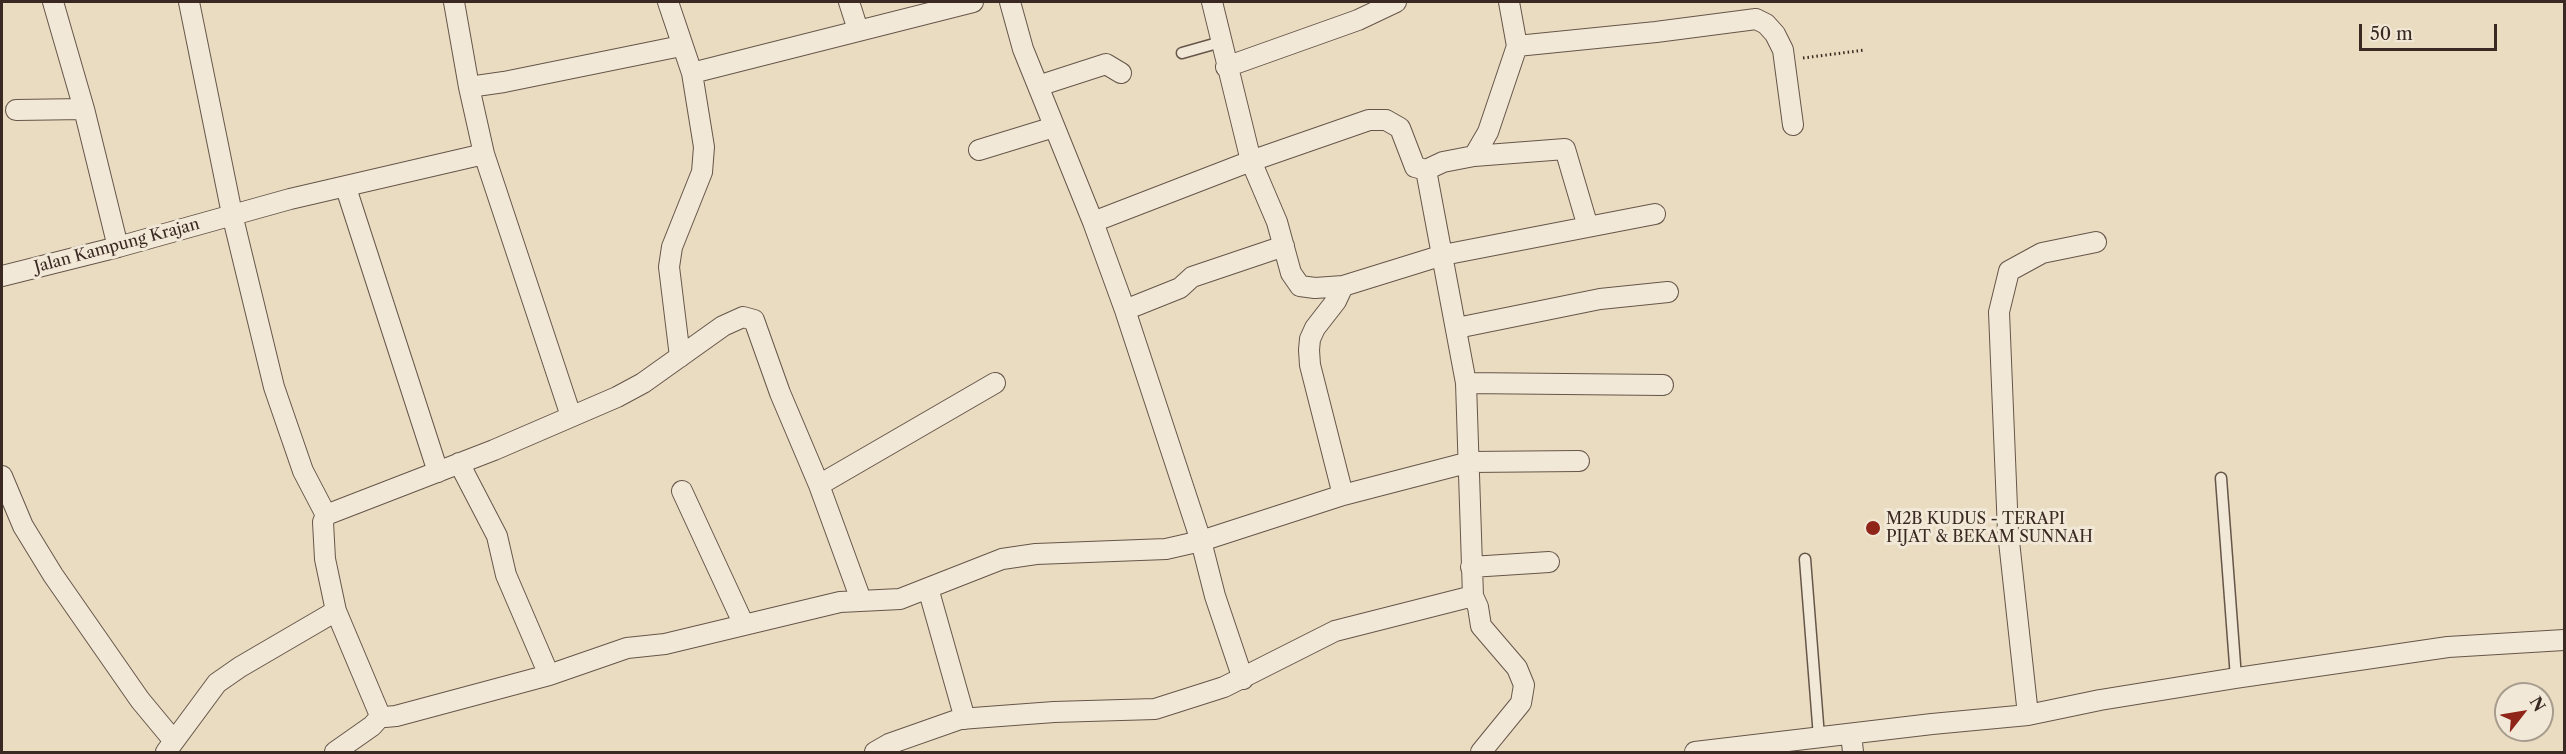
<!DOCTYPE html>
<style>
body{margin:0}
#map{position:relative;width:2566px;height:754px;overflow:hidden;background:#eadcc1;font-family:"Libre Caslon Text",serif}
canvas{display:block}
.frame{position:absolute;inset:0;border:3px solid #3a2922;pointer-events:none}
.north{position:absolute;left:2494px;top:682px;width:60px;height:60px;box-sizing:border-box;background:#f1e8d7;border:2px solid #a89c8f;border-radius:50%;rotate:59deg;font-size:16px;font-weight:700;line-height:24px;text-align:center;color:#3a2922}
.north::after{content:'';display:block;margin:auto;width:21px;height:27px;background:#8f2418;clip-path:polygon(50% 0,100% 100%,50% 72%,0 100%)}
.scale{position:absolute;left:2359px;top:24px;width:138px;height:27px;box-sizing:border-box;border:3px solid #3a2922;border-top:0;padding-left:8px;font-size:18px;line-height:21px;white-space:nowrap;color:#3a2922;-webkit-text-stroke:4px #f1e8d7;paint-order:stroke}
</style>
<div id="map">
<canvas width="2566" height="754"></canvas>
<div class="frame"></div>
<div class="north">N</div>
<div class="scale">50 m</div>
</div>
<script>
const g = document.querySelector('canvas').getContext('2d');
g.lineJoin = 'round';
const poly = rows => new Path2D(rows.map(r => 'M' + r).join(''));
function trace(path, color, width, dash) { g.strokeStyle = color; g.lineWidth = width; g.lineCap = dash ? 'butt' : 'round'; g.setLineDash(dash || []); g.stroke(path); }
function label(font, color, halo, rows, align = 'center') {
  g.font = font + ' "Libre Caslon Text",serif'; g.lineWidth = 6; g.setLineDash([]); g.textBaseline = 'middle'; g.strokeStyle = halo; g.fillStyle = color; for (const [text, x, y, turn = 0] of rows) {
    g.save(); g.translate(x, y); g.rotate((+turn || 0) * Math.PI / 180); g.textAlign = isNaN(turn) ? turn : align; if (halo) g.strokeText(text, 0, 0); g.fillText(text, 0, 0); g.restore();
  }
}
const service = poly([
 [1182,53,1221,42],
 [2221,478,2236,678],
 [1805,559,1819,737]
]);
const minor = poly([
 [53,2,84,109,118,247],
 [189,2,232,214,274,387,303,471,326,515],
 [454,2,469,87,484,154,571,416],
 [668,2,692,73,704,147,702,172,672,247,669,267,680,357],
 [849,2,858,30],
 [1010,2,1023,49,1093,222,1125,310,1201,541,1215,596,1243,679],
 [1212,2,1251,161,1277,222,1291,273,1300,286,1315,288,1343,286,1443,255,1655,214],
 [1517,46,1656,32,1756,19,1766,24,1775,34,1783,50,1793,125],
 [1226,67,1358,20,1396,2],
 [692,73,973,2],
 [1038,86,1106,64,1121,73],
 [469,87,504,82,681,46],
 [16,110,84,109],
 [979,150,1054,127],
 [1474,156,1565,149,1588,227],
 [346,188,438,472],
 [1093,222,1251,161,1369,120,1386,120,1400,128,1415,167,1426,170],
 [2,276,118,247,290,199,484,154],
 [1343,286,1336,301,1315,328,1310,339,1309,350,1310,365,1343,495],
 [1125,310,1180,288,1192,277,1284,246],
 [1457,328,1600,299,1668,292],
 [1466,383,1663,385],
 [459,463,497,536,506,575,549,675],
 [2,476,23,526,53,575,140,700,174,741],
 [819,485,995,383],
 [682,491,744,625],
 [1471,567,1549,562],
 [928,588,965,719],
 [336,611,379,713,385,717,396,716,549,675,627,648,665,644,840,602,900,599,1002,559,1036,554,1166,549,1201,541,1343,495,1470,462,1579,461],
 [2028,715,2008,532,1999,312,2009,271,2042,253,2096,242],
 [1851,734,1853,752],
 [166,752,217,683,240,667,336,611,325,559,323,522,326,515,494,450,617,397,643,383,723,326,743,317,754,320,780,393,819,485,861,600],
 [335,752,372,726,381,716],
 [875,752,889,744,960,719,1054,712,1155,709,1224,687,1335,631,1473,596],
 [1481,752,1521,703,1524,685,1517,668,1481,626,1478,607,1473,596,1466,383,1426,170,1443,162,1474,156,1488,132,1517,46,1509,2],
 [1695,752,1932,724,2028,715,2100,700,2236,678,2448,647,2564,640]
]);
trace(service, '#66564a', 13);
trace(minor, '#66564a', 22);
trace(poly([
 [1803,58,1865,50]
]), '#3a2922', 3, [1.5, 3]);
trace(service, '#f1e8d7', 10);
trace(minor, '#f1e8d7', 20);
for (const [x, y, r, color] of [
 [1873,528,8,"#8f2418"]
]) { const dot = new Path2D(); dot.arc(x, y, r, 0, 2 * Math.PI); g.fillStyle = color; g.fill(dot); trace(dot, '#f1e8d7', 2); }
label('16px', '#3a2922', '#f1e8d7', [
 ["Jalan Kampung Krajan",117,246,-15]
]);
label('16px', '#3a2922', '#f1e8d7', [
 ["M2B KUDUS - TERAPI",1886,519],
 ["PIJAT & BEKAM SUNNAH",1886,537]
], 'left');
</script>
